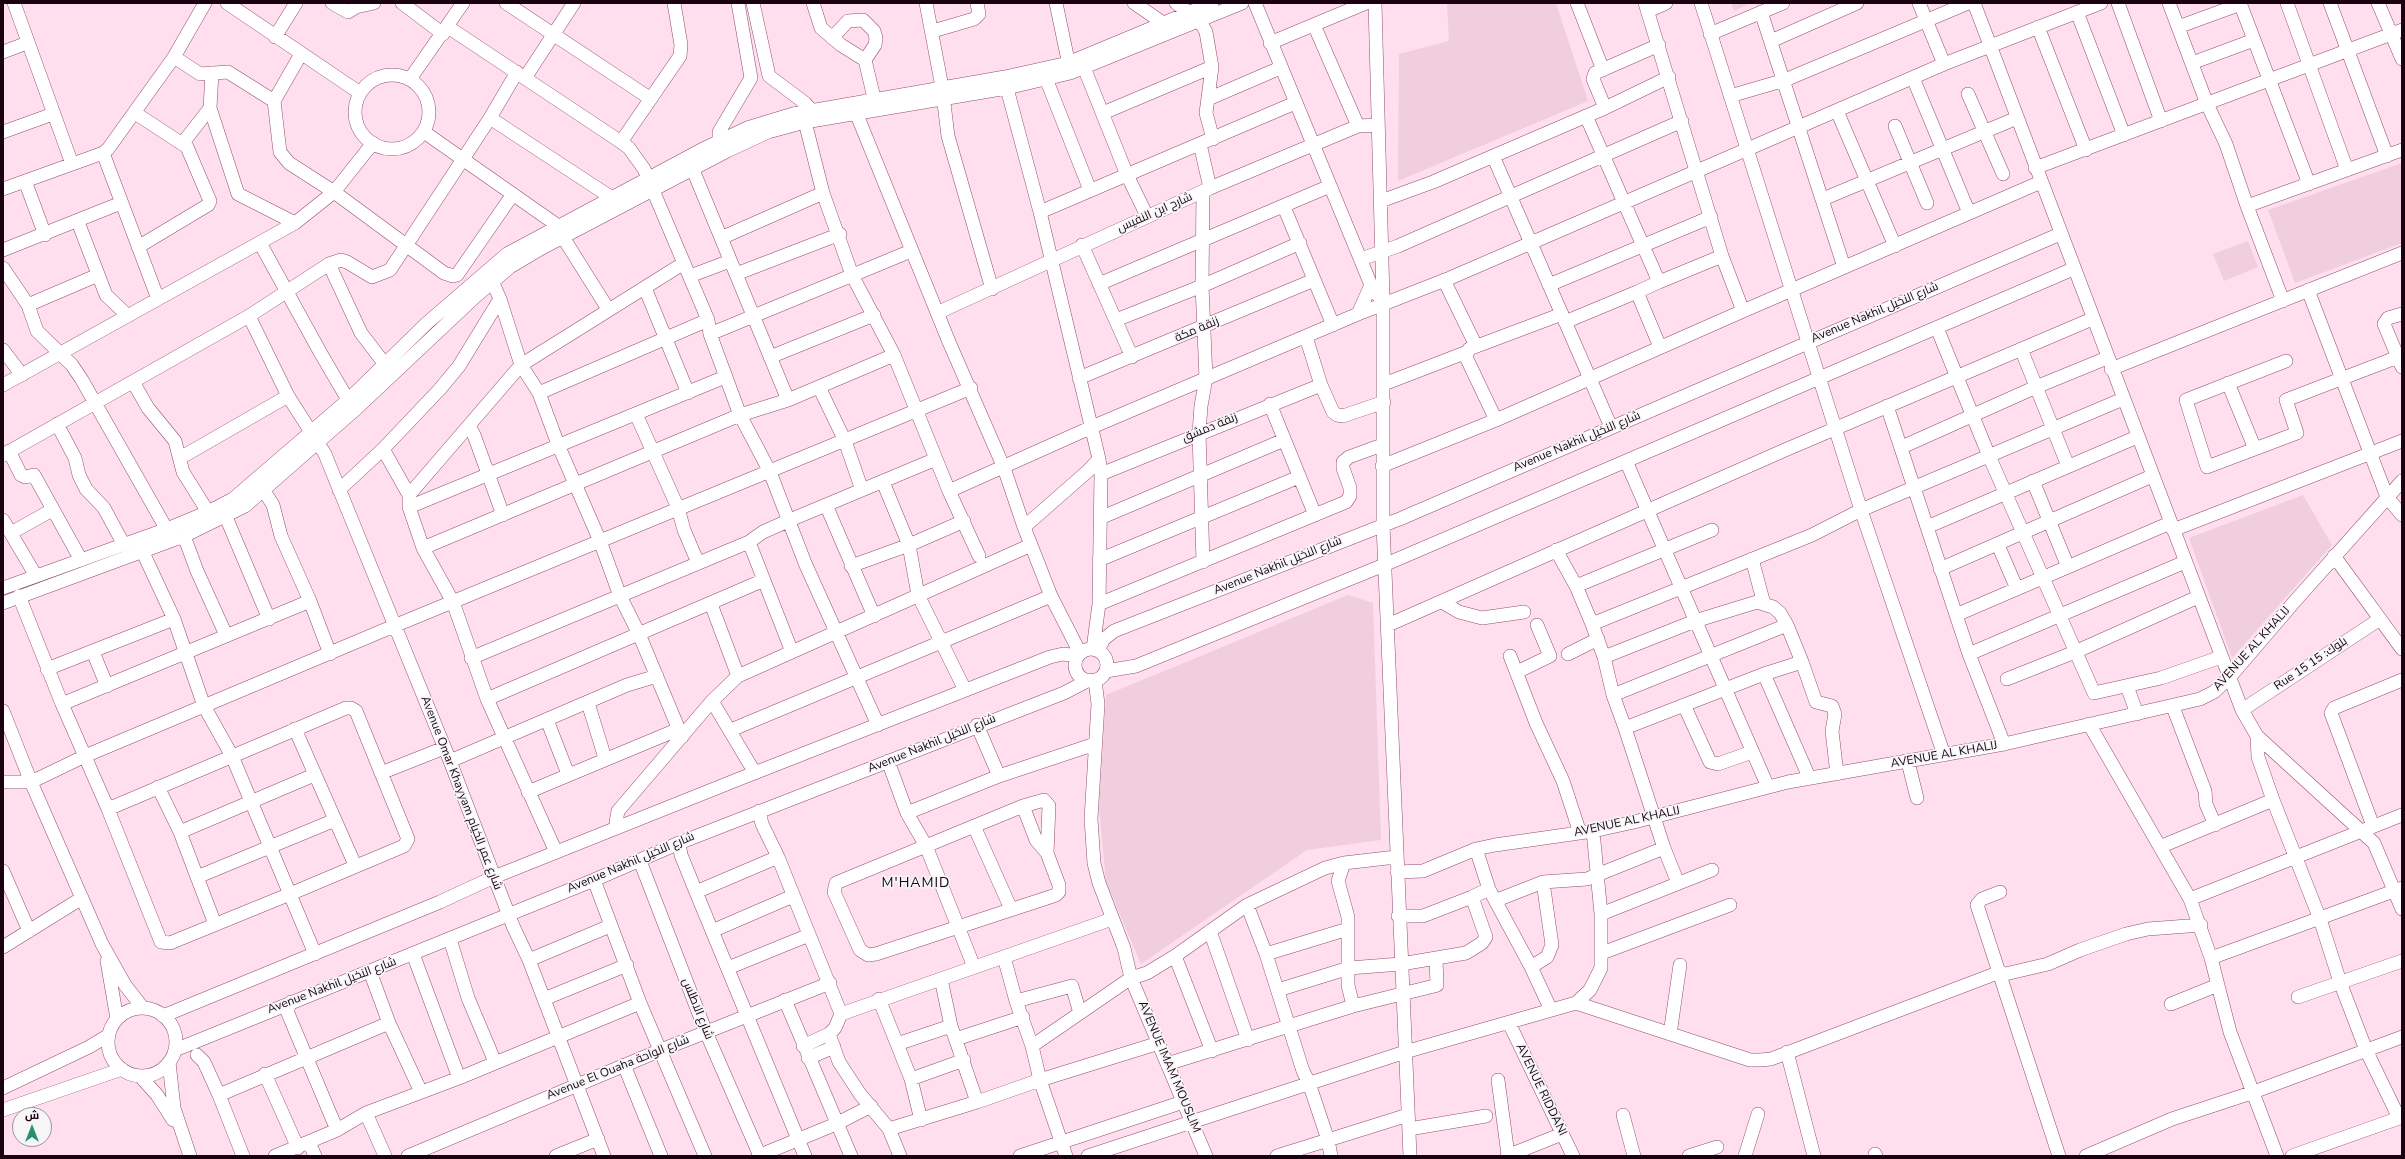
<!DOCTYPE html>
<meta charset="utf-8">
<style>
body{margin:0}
#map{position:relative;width:2405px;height:1159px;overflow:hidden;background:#ffdeee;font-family:"Nunito Sans",Cairo,sans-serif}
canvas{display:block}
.frame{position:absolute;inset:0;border:4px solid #1a0210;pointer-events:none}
.north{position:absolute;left:12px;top:1107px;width:40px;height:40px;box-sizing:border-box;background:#f6f6f6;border:1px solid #9e949a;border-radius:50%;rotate:0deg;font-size:11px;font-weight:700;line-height:16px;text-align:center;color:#1a0210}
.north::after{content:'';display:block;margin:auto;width:14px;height:18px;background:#268f6d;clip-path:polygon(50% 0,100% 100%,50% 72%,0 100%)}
</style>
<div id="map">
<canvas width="2405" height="1159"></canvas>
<div class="frame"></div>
<div class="north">ش</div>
</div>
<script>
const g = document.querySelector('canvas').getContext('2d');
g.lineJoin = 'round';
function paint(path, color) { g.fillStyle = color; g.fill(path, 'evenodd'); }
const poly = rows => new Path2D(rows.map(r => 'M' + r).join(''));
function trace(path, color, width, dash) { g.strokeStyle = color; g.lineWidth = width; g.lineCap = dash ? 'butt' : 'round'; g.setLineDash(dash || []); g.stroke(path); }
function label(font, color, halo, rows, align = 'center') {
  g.font = font + ' "Nunito Sans",Cairo,sans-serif'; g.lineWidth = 3.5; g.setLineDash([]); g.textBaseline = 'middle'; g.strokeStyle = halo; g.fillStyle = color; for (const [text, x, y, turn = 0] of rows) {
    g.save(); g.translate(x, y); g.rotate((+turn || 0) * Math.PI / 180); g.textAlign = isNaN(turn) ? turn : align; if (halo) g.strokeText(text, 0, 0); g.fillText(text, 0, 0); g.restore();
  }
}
paint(poly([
 [1447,3,1556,3,1588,101,1398,181,1399,54,1449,41],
 [1731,3,1751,3,1734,11],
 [2402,163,2402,243,2295,283,2268,210],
 [2248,241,2258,267,2224,281,2213,254],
 [2303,495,2332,545,2232,658,2189,538],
 [1348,595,1373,603,1381,840,1307,850,1141,964,1106,882,1099,807,1106,695]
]), '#f0cede');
const minor = poly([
 [14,3,72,164],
 [227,3,360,93],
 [332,3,348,12,356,7,374,3],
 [402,3,443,34],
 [506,3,651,99],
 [753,3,769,76,805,103,815,114],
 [813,3,821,28,841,45,865,60,874,98],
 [926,3,942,87,948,136,992,289],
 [1056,3,1070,70],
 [1134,3,1169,27],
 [1176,3,1200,21,1206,32,1212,67,1206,113,1213,139],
 [1255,3,1371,285,1375,293,1383,299],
 [1375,3,1383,299,1383,525,1410,1156],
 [1577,3,1603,70],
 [1701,3,1861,510,1944,755],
 [1919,3,1944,64],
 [1974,3,2242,710,2257,736,2374,843,2402,909],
 [2118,3,2161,121],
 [2169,3,2207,104,2226,144,2247,206,2283,301],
 [2240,3,2309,184],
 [2287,3,2347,170],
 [2330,3,2387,156],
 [2378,3,2402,59],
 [1648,11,1666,3],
 [1761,12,1844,267],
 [2077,12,2124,135],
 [1314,25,1358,126],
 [448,27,621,142,629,148,644,169,708,320,710,334,740,415,770,472,805,563,878,725],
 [2038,27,2086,150],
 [2178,27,2241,4],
 [933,31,974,19,979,14,977,3],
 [1710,34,1783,3],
 [275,37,296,3],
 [832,38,848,21,863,20,874,31,876,38,875,45,865,60],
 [1771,41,1857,3],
 [1270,43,1366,3],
 [3,52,27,43],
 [301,54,274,101,280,152,289,163,334,192,444,273,453,276,457,275,513,194],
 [174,57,200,74,228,72,274,101],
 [1081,60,1127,175,1147,216],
 [2192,63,2254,40],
 [1043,71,1090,190],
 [212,73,210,108,238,194,295,223],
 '355 112a37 37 0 1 1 74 0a37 37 0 1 1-74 0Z',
 [525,78,574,3],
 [1913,78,1969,213],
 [410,79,463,3],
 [1005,81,1040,212,1099,459,1101,474,1099,604,1093,649],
 [1968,94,2003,174],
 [1730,96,1785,80,1968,3],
 [1208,99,1280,68],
 [853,105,949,342,1004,468,1024,527,1051,596,1080,653],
 [1605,108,1593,79,1595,73,1659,45],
 [1837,111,1895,246],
 [135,113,187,147,210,201,208,205,138,247],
 [1103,113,1212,67],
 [1586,116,1659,282,1722,256],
 [490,118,609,196,611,199],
 [805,122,823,193,852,275,894,355,949,491,979,556],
 [1895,126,1927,203],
 [3,132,53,114],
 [424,132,554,223,608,309],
 [621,142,680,56,681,45,674,3],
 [182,144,210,108],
 [1200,144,1210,188],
 [724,148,719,138,719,132,751,78,738,3],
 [103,153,158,299],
 [1493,156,1611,427],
 [2035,168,2402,30],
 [693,170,788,400],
 [25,181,45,235],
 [3,189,103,153,108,149,174,57,205,3],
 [1203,192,1202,286,1206,378,1201,406,1199,433,1203,562],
 [1823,199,2017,118],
 [1381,201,1433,182,1605,108,1669,77],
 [2247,206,2402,150],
 [1284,207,1333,325],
 [1040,212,1295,103],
 [78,222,106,295,128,316],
 [721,238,823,193],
 [260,243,320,352,348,400,354,405],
 [1082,245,1132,357],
 [3,250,121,203],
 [1361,259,1398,246,1682,121],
 [329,264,361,333,390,371],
 [3,268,28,305,37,331,72,365,82,380,171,537],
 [489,274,500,299,521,365,539,393,559,447,600,541,620,596,639,634,682,737],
 [736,274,840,234],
 [690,276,730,261],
 [1444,280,1476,346],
 [1659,282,1637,292,1660,347],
 [1099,284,1330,186],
 [1549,285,1711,217],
 [645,288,688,393],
 [2308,290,2387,497,2402,515],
 [28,305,98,275],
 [1743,311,2041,182],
 [937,313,1210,188,1358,126,1378,125],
 [1358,314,1371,285],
 [2402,314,2388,318,2384,324,2402,367],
 [249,316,288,396,325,454,331,469,450,761,513,926,529,960,604,1156],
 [1116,320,1202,286,1300,243],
 [1565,322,1637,292],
 [1937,328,1989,456,2094,693,2161,678,2221,657],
 [710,334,911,251],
 [1306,337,1321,385,1333,412,1337,415,1343,416,1384,402],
 [2021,349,2068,466],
 [3,350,22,375],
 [770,357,874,315],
 [2286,361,2186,400,2207,467,2297,433,2286,400,2398,357],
 [2111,369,2402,253],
 [1079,378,1314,280],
 [133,382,148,408,175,441,183,472,208,512],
 [2228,383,2255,449],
 [1384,384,1467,352],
 [3,385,295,223,334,192,373,143],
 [819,387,845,441,862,490],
 [539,393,708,320],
 [1270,404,1315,515],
 [1887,406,1969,654,2004,744],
 [636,414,678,508,684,530,698,563],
 [1496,420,1466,357,1469,349,1562,314],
 [57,424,75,458,79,475,86,489,104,508,124,545],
 [469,426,474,435,503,515],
 [1902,447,2036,387,2107,358],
 [383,449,409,495,409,507,423,548,453,602,487,699,556,852],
 [9,451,21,475,25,477,34,475,81,560],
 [3,455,249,316,329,264,341,260,347,262,372,277,390,270,490,118,517,72],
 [180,458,288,396],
 [1626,461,1768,787],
 [1382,466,1496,420,1743,311,1722,256,1645,3],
 [1101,474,1321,385],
 [2033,481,2068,567],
 [883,482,909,545,918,595,965,690],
 [339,490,383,449,440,389,459,366,500,299],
 [264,491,273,505,281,536,310,601,330,654],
 [949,491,1092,427,1358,314,1450,278,1944,64,2101,3],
 [409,495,521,365,684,263],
 [826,505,874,616],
 [409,507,725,377],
 [226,517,269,619],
 [1100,518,1284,440],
 [3,520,36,576],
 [1024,527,1088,471,1099,459],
 [1927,527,2137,437],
 [1712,530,1576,586,1592,624,1812,535,1861,510,2123,399],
 [2173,530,2402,441],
 [11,533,52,510],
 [184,536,197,571,226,635],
 [749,542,792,652],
 [139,544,174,619,204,706,232,756,315,954],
 [1998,545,2017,589],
 [423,548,740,415,788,400,894,355],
 [1556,550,1576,586],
 [2334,556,2402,649],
 [1752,559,1764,604],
 [1099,560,1299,477],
 [851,566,909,545,964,521],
 [1940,569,2152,476],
 [3,588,167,529,208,512,233,499,348,400,427,323,507,254,705,148,747,128,793,114,1005,77,1068,63,1212,3],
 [19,596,62,704,108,809,161,942,170,943,290,894,404,846,408,839,356,711,351,708,346,708,108,809],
 [1442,602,1459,612,1482,618,1524,612],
 [3,603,184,536,245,506,357,408,476,296,510,267,542,248,727,151,768,132,805,122,1007,88,1070,73,1242,3],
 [711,604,738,676],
 [1099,604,1346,502,1350,496,1350,488,1343,468,1343,462,1349,457,1382,445],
 [1956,615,2170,523],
 [1592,624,1604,657],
 [1388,625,1785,450,2092,319],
 [1787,625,1780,613,1773,607,1757,602,1695,621,1604,657,1613,695,1787,625,1802,662],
 '1075 665a16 16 0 1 1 32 0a16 16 0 1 1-32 0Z',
 [1098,650,1104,639,1114,631,1402,518,2060,234],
 [93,652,107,686],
 [1568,654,1598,639],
 [1969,654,2185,562],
 [1510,656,1536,723,1563,781,1580,833],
 [471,658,749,542,763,532,790,520,936,459],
 [47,669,174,619],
 [1106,671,1136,666,1384,565,2073,269],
 [1517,672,1550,656,1537,625],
 [1764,674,1809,777],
 [2007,679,2075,652,2198,597],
 [1095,680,1098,704,1091,819,1094,863,1099,883,1124,948,1131,978,1206,1156],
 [2127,686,2137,714],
 [1613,695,1625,728],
 [487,699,764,580],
 [712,701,755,773],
 [588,703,605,758],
 [62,704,310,601],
 [1684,705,1710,762,1718,764,1752,752],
 [2173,707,2205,791,2206,804,2215,825],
 [2242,710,2380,619],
 [3,711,31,782,102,944,125,985,143,1008],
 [547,720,568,774],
 [2089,724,2190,899,2211,958,2230,1032,2277,1156],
 [977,725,999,776],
 [295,729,355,865],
 [731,730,1051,596],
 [2257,736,2258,757,2273,800,2320,919,2340,982,2366,1050,2399,1118],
 [450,761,627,685,657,676],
 [888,761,907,813,926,846,974,967],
 [1908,762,1917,798],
 [381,773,444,748],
 [314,775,180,832,197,877,335,820],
 [3,782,31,782,85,756,394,626,971,388],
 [158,787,180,832],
 [528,792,679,729],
 [1044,800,1049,806,1047,853,1059,885,1059,892,1056,895,876,954,868,955,860,950,834,892,836,883,1023,806,1044,800],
 [1023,806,1036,840,1047,853],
 [759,811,762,824,778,857,841,1014,835,1028,829,1034,839,1062,860,1094,889,1129,900,1156],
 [907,813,999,776,1095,744],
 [620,826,616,822,618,811,712,701,738,676,1031,545],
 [974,826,1011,909],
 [2373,826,2331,713,2334,708,2402,680],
 [679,843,681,855,696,892,805,1156],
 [2162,846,2273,800],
 [1476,849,1489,889,1531,967,1551,1010],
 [640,861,706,1032,760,1156],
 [1344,863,1338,881,1348,917,1348,985,1353,1006],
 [3,871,29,931],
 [1397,872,1423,871,1476,849,1495,845,1593,831,1634,822,1788,782,2004,744,2200,699,2214,692,2229,678,2295,601,2402,481],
 [197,877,215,924],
 [594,880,640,1003,705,1156],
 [1678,883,1664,848,1625,728,1764,674,1802,662,1816,702,1832,706,1835,714,1832,731,1837,774],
 [696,892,778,857],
 [2000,892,1982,899,1977,905,2059,1156],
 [2190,899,2402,815],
 [1497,900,1543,882,1587,879,1664,848],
 [1247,905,1266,954,1303,1071,1309,1083,1328,1140,1331,1156],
 [1601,914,1712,870],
 [1398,916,1423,916,1472,897],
 [712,931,793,896],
 [1210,931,1248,1040],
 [450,939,468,998,495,1062],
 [3,947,82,898],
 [1602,953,1730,905],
 [413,954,459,1078],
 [1266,954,1348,929],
 [1175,956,1212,1051],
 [1004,957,1016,1001,1032,1046,1040,1080,1066,1156],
 [2211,958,2402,888],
 [529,960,610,926],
 [107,961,117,1019],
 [1531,967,1547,957,1552,945,1543,882],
 [728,968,809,935],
 [372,970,372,977,389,1023,421,1092],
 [2001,975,2048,964,2080,950,2126,934,2148,929,2201,925],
 [941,979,951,1026,977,1102],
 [1278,990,1349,968,1401,964,1466,953,1482,943,1486,937,1472,897,1489,889],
 [2298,997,2402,961],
 [544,999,627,965],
 [879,999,911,1079,921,1120],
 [785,1000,851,1156],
 [1016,1001,1072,986,1080,1013],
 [291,1002,287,1011,337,1130],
 [1576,1003,1750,1060,1760,1060,1771,1059,2000,972],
 [2171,1004,2218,985],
 '108 1042a34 34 0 1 1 68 0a34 34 0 1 1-68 0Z',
 [841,1014,1112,919],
 [163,1016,440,902,494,877,739,779,1050,657,1063,654,1078,656],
 [1509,1023,1573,1156],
 [1670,1034,1680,965],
 [956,1039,1023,1017],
 [897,1044,951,1026],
 [803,1046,829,1034],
 [1032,1046,1131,978,1147,973,1175,956,1247,905,1325,868,1344,863,1396,857],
 [175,1050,594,880,679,843,1064,693,1089,680],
 [1787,1052,1814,1156],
 [197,1055,204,1062,219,1095,243,1156],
 [808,1058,834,1047],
 [169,1062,174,1108,190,1156],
 [1167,1064,1353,1006,1434,986,1437,985,1436,959],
 [624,1065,661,1156],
 [265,1074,298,1148],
 [140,1076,157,1095,173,1120],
 [911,1079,964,1060],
 [1498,1080,1508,1155],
 [3,1088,89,1047,109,1035],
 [219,1095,389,1023],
 [3,1110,122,1069],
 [366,1113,385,1156],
 [1623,1115,1634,1156],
 [889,1129,977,1102,1040,1080,1159,1043],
 [1409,1129,1486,1116],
 [309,1142,315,1156],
 [1875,1154,1876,1156],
 [275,1156,337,1130,366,1113,459,1078,640,1003],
 [408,1156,661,1050,830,983],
 [556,1156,598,1139],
 [758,1156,836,1124,871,1106],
 [1020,1156,1183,1102],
 [1088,1156,1405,1052,1576,1003,1590,990,1601,968,1601,914,1593,831],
 [1277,1156,1408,1115],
 [1507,1156,1562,1134],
 [1689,1156,1717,1147],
 [1745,1156,1758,1114],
 [2086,1156,2172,1119,2251,1093,2402,1037],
 [2292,1156,2402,1117]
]);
trace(minor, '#914d73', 14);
trace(minor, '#fff', 13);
label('12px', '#1a0210', '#f6f6f6', [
 ["شارح ابن النفيس",1155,213,-24],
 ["Avenue Nakhil شارع النخيل",1875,313,-23],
 ["زنقة مكة",1197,330,-23],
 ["زنقة دمشق",1210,428,-22],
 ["Avenue Nakhil شارع النخيل",1577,442,-23],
 ["Avenue Nakhil شارع النخيل",1278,566,-22],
 ["AVENUE AL KHALIJ",2252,649,-48],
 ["Rue 15 بلوك: 15",2311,664,-34],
 ["Avenue Nakhil شارع النخيل",932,744,-22],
 ["AVENUE AL KHALIJ",1944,755,-10],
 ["Avenue Omar Khayyam شارع عمر الخيام",461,793,69],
 ["AVENUE AL KHALIJ",1627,822,-12],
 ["Avenue Nakhil شارع النخيل",631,863,-23],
 ["Avenue Nakhil شارع النخيل",332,986,-21],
 ["شارع الاطلس",697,1009,68],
 ["AVENUE IMAM MOUSLIM",1169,1067,67],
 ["Avenue El Ouaha شارع الواحة",618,1068,-22],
 ["AVENUE RIDDANI",1541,1090,64]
]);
g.letterSpacing = '1px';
label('14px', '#1a0210', '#f6f6f6', [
 ["M'HAMID",916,884]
]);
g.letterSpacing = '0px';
</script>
